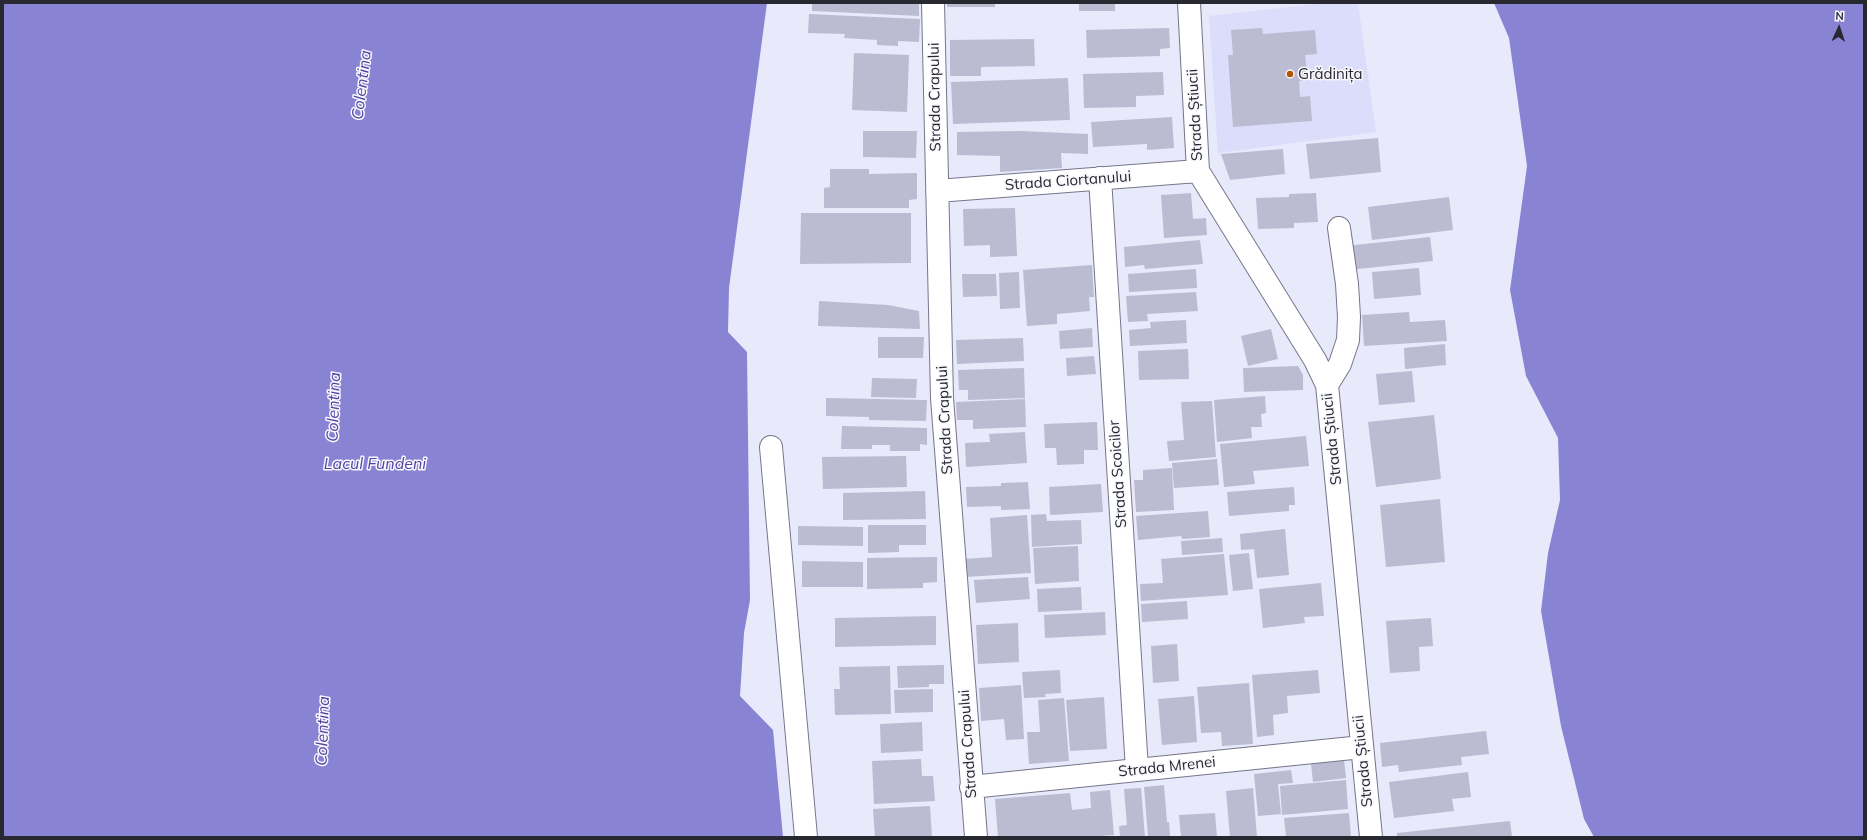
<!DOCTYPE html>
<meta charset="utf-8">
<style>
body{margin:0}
#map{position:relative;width:1867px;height:840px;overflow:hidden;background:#e9e9fc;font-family:Mulish,sans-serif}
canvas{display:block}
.frame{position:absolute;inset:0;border:4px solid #282831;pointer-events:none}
.north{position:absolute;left:1819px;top:8px;width:40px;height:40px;-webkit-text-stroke:3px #f8f8fd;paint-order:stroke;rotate:3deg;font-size:11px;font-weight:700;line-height:16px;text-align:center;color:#282831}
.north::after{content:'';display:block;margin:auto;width:14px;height:18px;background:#282831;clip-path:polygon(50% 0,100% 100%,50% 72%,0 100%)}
</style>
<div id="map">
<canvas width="1867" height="840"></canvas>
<div class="frame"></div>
<div class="north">N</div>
</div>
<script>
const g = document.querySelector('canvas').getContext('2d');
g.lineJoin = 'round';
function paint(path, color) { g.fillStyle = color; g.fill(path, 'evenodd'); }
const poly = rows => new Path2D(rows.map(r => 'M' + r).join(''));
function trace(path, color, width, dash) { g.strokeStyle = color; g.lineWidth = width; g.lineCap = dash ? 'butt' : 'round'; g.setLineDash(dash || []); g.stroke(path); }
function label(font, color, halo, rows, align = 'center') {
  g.font = font + ' Mulish,sans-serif'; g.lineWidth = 3; g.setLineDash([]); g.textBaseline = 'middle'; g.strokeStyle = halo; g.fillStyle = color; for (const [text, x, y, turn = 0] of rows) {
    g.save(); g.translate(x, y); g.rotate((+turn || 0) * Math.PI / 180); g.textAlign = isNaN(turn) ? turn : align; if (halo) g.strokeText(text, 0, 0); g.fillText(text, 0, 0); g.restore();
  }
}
paint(poly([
 [1325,3,1358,3,1376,132,1218,153,1209,16]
]), '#dcdcfb');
paint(poly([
 [3,3,767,3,729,288,728,332,747,352,750,600,744,633,740,696,773,730,783,837,3,837],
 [1494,3,1864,3,1864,837,1594,837,1584,819,1561,726,1541,611,1548,553,1560,500,1558,438,1526,376,1510,290,1527,166,1509,38]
]), '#8983d4');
paint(poly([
 [812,3,919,3,919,16,812,11],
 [947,3,995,3,995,7,947,7],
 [1079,3,1115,3,1115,11,1079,11],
 [809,14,920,19,919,42,898,41,898,46,877,45,877,40,844,38,845,34,808,33],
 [1169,28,1170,48,1160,49,1160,56,1087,58,1086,30],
 [1262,28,1263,34,1315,30,1317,54,1305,55,1308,80,1299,81,1300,97,1310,96,1312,121,1233,127,1228,55,1233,55,1231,30],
 [1034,39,1035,66,981,67,981,76,950,76,950,40],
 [854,53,909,55,907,112,852,110],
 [1163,72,1164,95,1136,96,1136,107,1084,108,1083,74],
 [1068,78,1070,120,953,124,951,82],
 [1172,117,1174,148,1147,150,1147,144,1093,147,1091,122],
 [863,131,917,131,916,158,863,157],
 [1020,131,1088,134,1088,154,1061,153,1062,168,1000,172,1000,156,957,155,957,132],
 [1378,138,1381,172,1310,179,1306,144],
 [1283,149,1285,174,1230,180,1221,154],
 [830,169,869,169,869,174,917,173,917,199,909,200,909,208,824,208,824,188,830,187],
 [1191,193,1193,219,1206,218,1207,235,1164,238,1161,195],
 [1316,193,1318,222,1294,223,1294,228,1258,229,1256,198,1289,197,1289,194],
 [1449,197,1453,230,1372,240,1368,207],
 [1015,208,1017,256,990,257,990,245,964,246,963,209],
 [801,213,911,213,911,263,800,264],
 [1430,237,1433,261,1349,270,1346,246],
 [1200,240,1203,264,1145,269,1144,265,1125,267,1124,247],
 [1092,265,1094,297,1089,297,1090,311,1057,314,1057,324,1027,326,1023,270],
 [1419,268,1421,295,1374,299,1372,272],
 [1196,269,1197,288,1129,292,1128,274],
 [1019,272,1020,308,1000,309,999,273],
 [962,274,996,274,997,296,963,297],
 [1196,292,1198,311,1147,314,1148,321,1128,322,1126,296],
 [819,301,888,305,919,311,920,329,818,326],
 [1409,312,1410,322,1445,320,1447,341,1364,346,1362,315],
 [1186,320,1187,343,1130,346,1129,330,1151,328,1150,322],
 [1092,328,1093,347,1060,349,1059,331],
 [1271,329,1278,359,1248,366,1241,336],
 [878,337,924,337,923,358,878,358],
 [1023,338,1024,361,957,364,956,340],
 [1445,344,1446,365,1405,369,1404,348],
 [1188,349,1189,379,1139,380,1138,351],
 [1094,356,1096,374,1067,376,1066,358],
 [1298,366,1303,375,1303,390,1244,392,1243,368],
 [1024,368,1025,398,968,400,968,390,959,390,958,370],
 [1412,371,1415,402,1379,405,1376,374],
 [872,378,917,379,916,398,871,397],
 [1265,396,1266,413,1261,414,1262,427,1251,427,1252,438,1217,442,1214,400],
 [826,398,927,400,926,421,869,420,869,417,826,416],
 [1025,399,1026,427,973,429,973,420,957,420,956,402],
 [1212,401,1216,457,1169,461,1167,441,1184,440,1181,402],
 [1434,415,1441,479,1376,487,1368,422],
 [1097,422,1098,450,1084,450,1084,464,1057,465,1056,448,1045,448,1044,424],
 [842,426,927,428,927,445,920,444,920,451,890,451,890,445,872,445,872,449,841,449],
 [1025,432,1027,463,966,467,965,443,990,442,989,434],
 [1306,436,1309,466,1253,471,1255,484,1224,487,1220,444],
 [906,456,907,487,823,489,822,457],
 [1217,459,1219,485,1174,488,1172,463],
 [1172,468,1174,510,1136,512,1134,480,1143,480,1143,470],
 [1028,482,1030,509,1001,510,1001,506,967,507,966,487,1001,486,1001,483],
 [1101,484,1103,512,1050,515,1049,487],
 [1294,487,1295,505,1289,505,1289,511,1229,516,1227,492],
 [925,491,926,519,843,520,843,493],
 [1440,499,1445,562,1386,567,1380,505],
 [1208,511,1210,537,1182,539,1181,536,1138,540,1136,516],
 [1046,514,1047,521,1081,520,1082,544,1032,547,1031,515],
 [1027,515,1031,573,965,577,964,559,992,557,990,518],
 [868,525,926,525,926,545,899,545,899,552,868,553],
 [798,526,863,527,863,546,798,545],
 [1285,529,1289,575,1257,578,1254,549,1241,550,1240,534],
 [1222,538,1223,552,1182,555,1181,541],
 [1078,546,1079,581,1035,584,1033,548],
 [1249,553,1253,589,1233,591,1229,555],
 [1224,554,1228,595,1141,601,1140,584,1163,583,1161,559],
 [937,557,937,582,923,583,923,588,867,589,867,558],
 [802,561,863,562,863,587,802,587],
 [1028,577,1030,599,976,603,974,580],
 [1321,583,1324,616,1304,617,1305,623,1263,628,1259,589],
 [1081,587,1082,610,1038,612,1037,589],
 [1187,601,1188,619,1142,622,1141,604],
 [1105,612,1106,635,1045,638,1044,615],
 [936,616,936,645,835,647,835,618],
 [1431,618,1433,646,1419,647,1420,671,1390,673,1386,621],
 [1018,623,1019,662,978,664,976,625],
 [1177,644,1179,681,1153,683,1151,646],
 [944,665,944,684,929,684,929,687,898,688,897,666],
 [890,666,891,714,835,715,834,689,840,689,839,667],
 [1060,670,1061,693,1045,694,1046,697,1024,698,1022,672],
 [1318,670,1320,693,1287,696,1288,713,1273,715,1274,735,1257,737,1252,675],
 [1249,683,1253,744,1222,746,1221,732,1201,733,1197,687],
 [1021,685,1024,739,1006,740,1004,719,981,721,979,688],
 [933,689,933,712,895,713,894,690],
 [1194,696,1197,742,1162,745,1158,699],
 [1104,697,1107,749,1070,751,1066,700],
 [1064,698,1069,761,1029,764,1027,732,1040,732,1038,700],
 [922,722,923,751,881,753,880,724],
 [1486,731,1489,754,1461,757,1462,765,1399,772,1398,765,1382,767,1380,743],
 [921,759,922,776,933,776,935,801,874,804,872,761],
 [1344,760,1346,778,1313,782,1311,764],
 [1291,770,1293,783,1278,784,1281,814,1258,816,1254,774],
 [1468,772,1471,797,1452,799,1454,811,1394,818,1389,782],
 [1346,780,1348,809,1282,815,1280,786],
 [1164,785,1167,822,1169,822,1170,837,1148,837,1144,787],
 [1141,788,1145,837,1120,837,1119,826,1127,825,1124,789],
 [1253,788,1257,837,1230,837,1226,791],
 [1110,790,1114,835,1089,837,998,837,995,799,1070,793,1072,810,1091,808,1090,792],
 [930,806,932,837,875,837,873,809],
 [1215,813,1217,837,1181,837,1179,815],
 [1349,813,1351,837,1286,837,1284,818],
 [1510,821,1512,837,1397,837,1397,833]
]), '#bbbbd2');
const minor = poly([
 [933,3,942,398,976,837],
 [1189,3,1198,171,1315,360,1327,385,1371,837],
 [1100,178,1137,770],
 [937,191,1198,171],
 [1327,385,1340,364,1348,340,1349,317,1347,284,1339,228],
 [771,447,806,837],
 [971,787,1362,747]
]);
trace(minor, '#76768b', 24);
trace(minor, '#fff', 22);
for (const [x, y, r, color] of [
 [1290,74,4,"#b35600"]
]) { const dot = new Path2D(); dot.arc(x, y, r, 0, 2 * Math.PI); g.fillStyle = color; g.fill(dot); trace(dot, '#f8f8fd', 1.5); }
label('15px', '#282831', '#f8f8fd', [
 ["Grădinița",1298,74]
], 'left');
label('15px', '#282831', '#f8f8fd', [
 ["Strada Crapului",935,97,-91],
 ["Strada Știucii",1195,115,-93],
 ["Strada Ciortanului",1068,181,-4],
 ["Strada Crapului",945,420,-93],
 ["Strada Știucii",1332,439,-96],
 ["Strada Scoicilor",1118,474,-94],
 ["Strada Crapului",968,744,-94],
 ["Strada Știucii",1363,761,-96],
 ["Strada Mrenei",1167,767,-6]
]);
label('italic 16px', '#5142a3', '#f8f8fd', [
 ["Colentina",362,85,-83],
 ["Colentina",334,407,-88],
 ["Lacul Fundeni",375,464],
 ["Colentina",323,731,-88]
]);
</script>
